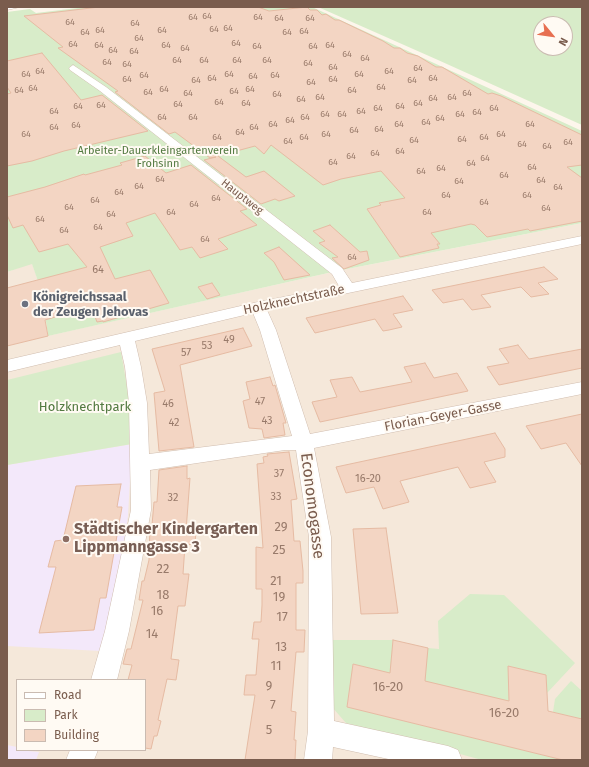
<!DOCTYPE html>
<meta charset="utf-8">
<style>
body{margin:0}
#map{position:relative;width:589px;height:767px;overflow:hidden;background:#fdf6ec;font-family:"Fira Sans",sans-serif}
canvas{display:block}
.frame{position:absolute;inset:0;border:8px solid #7a5c4d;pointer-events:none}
.legend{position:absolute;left:16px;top:679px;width:130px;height:72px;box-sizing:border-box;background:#fffaf3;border:1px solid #cabbb1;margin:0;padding:5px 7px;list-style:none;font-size:12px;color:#7a5c4d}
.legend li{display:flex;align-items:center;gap:8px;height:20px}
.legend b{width:20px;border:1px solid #cabbb1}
.north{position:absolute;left:533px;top:16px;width:40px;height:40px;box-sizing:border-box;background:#fffaf3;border:1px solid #cabbb1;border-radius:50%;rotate:119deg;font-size:11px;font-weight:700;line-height:16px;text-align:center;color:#7a5c4d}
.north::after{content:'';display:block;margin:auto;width:14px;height:18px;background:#e76f51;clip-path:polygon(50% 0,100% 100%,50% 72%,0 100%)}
</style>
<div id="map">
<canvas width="589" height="767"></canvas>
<div class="frame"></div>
<ul class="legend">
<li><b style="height:5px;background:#fff"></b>Road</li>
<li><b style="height:11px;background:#d8ecc9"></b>Park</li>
<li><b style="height:11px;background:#f3d5c3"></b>Building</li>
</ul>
<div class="north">N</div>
</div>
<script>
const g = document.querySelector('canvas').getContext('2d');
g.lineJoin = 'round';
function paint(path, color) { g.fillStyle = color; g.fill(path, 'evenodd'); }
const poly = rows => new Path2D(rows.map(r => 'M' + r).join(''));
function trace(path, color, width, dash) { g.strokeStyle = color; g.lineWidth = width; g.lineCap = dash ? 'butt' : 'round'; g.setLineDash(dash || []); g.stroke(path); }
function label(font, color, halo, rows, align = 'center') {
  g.font = font + ' "Fira Sans",sans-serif'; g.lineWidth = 4; g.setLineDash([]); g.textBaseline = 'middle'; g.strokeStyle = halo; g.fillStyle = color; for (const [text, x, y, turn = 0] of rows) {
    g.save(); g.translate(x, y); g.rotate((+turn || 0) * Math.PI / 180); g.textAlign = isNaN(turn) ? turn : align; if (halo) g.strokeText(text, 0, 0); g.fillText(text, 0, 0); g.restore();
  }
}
paint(poly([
 [582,223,582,760,7,760,7,272,32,263,42,293,47,336,337,271],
 [17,680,145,680,145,750,17,750]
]), '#f5e8da');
paint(poly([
 [132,444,128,516,121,562,101,651,7,646,7,465],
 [7,745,17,747,17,750,39,752,36,760,7,760]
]), '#f3e8fa');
paint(poly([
 [86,7,312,7,582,131,582,223,337,271,48,336,42,293,32,264,7,272,7,12,30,9,36,13],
 [318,7,582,7,582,125,438,60],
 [541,24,565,24,565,48,541,48],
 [121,352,129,398,132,444,7,465,7,380],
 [470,594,504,595,575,663,547,693,545,675,508,666,509,697,514,704,430,688,422,680,425,676,428,648,439,649,438,621],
 [328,640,393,640,391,668,393,679,385,672,353,664,347,707,563,760,482,760,346,723,332,707],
 [571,681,582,691,582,719,553,712,555,699]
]), '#d8ecc9');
const building = poly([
 [99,7,258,7,269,11,307,7,310,10,317,10,322,15,326,14,335,20,339,20,383,41,394,48,400,48,407,53,418,56,436,67,442,67,488,94,492,93,501,96,582,135,582,165,567,167,582,178,582,221,530,231,528,229,487,237,475,225,471,224,431,233,440,244,437,244,439,248,400,257,367,209,381,205,379,203,405,198,381,171,341,179,323,185,271,145,264,154,255,146,218,156,246,177,264,171,295,196,279,201,275,199,261,204,204,160,216,157,210,158,175,132,169,134,115,92,118,91,58,48,63,47,24,16,99,7],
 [42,53,81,100,102,95,148,131,64,151,32,161,7,166,7,94,11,93,7,87,7,61,42,53],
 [145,156,166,173,191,165,247,209,240,211,257,225,218,239,228,249,200,258,192,247,180,250,155,213,126,223,133,236,100,247,115,279,150,270,169,303,103,322,103,321,97,322,94,314,84,317,82,309,45,320,48,336,7,346,7,288,87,267,68,244,39,252,23,225,13,228,7,215,7,197,45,187,84,174,85,175,122,165,120,163,145,156],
 [330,225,360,252,367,251,369,260,344,269,332,258,338,257,319,243,325,241,313,231,330,225],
 [279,247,310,275,284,280,274,262,264,253,279,247],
 [544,267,558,279,538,283,549,294,531,297,521,287,481,295,491,307,472,310,463,299,443,303,432,290,544,267],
 [212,283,220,295,207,299,198,287,212,283],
 [403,296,413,310,393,314,402,327,389,330,383,331,375,319,315,333,306,318,403,296],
 [243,328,252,346,180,365,194,447,159,451,154,393,165,391,152,349,243,328],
 [518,345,529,359,582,349,582,368,499,385,487,367,509,363,499,349,518,345],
 [425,363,434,378,457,373,468,391,320,422,312,402,337,397,330,380,352,377,360,392,412,382,404,367,425,363],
 [270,377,273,386,275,385,286,423,283,423,285,435,264,438,262,429,249,428,243,401,250,399,246,382,270,377],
 [582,414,582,466,566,443,541,449,526,426,582,414],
 [495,433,505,449,505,457,484,462,496,482,470,488,458,467,400,481,409,502,383,509,374,487,346,493,336,467,495,433],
 [289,452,297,499,291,500,294,541,300,541,303,571,303,583,296,583,296,630,305,630,304,652,296,652,291,711,296,712,294,740,296,740,295,760,245,760,255,695,244,695,246,675,256,675,259,639,252,639,254,622,261,622,262,605,262,589,256,589,256,547,263,548,257,464,264,463,263,457,268,456,267,454,289,452],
 [187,466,187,479,190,478,186,531,196,530,195,544,185,545,183,574,189,574,185,606,178,606,171,659,179,660,176,680,167,679,158,720,161,721,157,736,154,736,151,749,145,748,145,680,128,680,132,665,123,664,127,649,131,649,143,600,139,600,142,581,144,581,149,560,150,525,152,525,154,502,157,502,159,470,187,466],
 [121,484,117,507,122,507,106,598,100,598,94,630,39,633,56,567,48,567,55,541,63,540,76,486,121,484],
 [386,528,398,613,361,614,353,529,386,528],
 [393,640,428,648,425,681,509,701,508,666,546,675,548,711,582,719,582,760,563,760,347,707,353,664,390,673,393,640]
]);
paint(building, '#f3d5c3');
trace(building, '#e6bba3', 1);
const minor = poly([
 [7,7,20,7,7,10,7,7],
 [73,65,106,87,342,268,352,283,582,236,582,244,267,310,276,330,310,434,582,382,582,394,314,448,331,537,334,721,448,746,458,750,462,760,393,760,333,747,332,760,304,760,308,731,309,537,296,450,285,450,150,470,151,510,129,631,117,680,91,680,105,631,131,510,129,403,125,367,120,345,7,372,7,360,258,302,339,286,332,274,100,91,70,70,69,68,73,65],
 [253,313,260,330,292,436,149,454,147,403,141,367,135,341,253,313],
 [70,750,98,750,94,760,66,760,70,750]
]);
trace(minor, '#d1beb0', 1);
paint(minor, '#fff');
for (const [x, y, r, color] of [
 [25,304,4,"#6b7280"],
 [66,539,4,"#8d6e63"]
]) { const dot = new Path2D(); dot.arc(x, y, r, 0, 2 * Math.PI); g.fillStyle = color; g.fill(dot); trace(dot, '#fffaf3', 1.5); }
label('9px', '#987a6a', null, [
 ["64",207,16],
 ["64",193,17],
 ["64",258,17],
 ["64",279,18],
 ["64",310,18],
 ["64",70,22],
 ["64",135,23],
 ["64",228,28],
 ["64",214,29],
 ["64",100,30],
 ["64",162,30],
 ["64",304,31],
 ["64",85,32],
 ["64",287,32],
 ["64",139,38],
 ["64",236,43],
 ["64",73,44],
 ["64",99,45],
 ["64",166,45],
 ["64",330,45],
 ["64",257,46],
 ["64",313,46],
 ["64",185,48],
 ["64",113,50],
 ["64",134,51],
 ["64",347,54],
 ["64",365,58],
 ["64",177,60],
 ["64",204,60],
 ["64",237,60],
 ["64",267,60],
 ["64",107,62],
 ["64",308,63],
 ["64",127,64],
 ["64",333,67],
 ["64",418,68],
 ["64",40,71],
 ["64",389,71],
 ["64",26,74],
 ["64",229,74],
 ["64",359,74],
 ["64",144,75],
 ["64",275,75],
 ["64",253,76],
 ["64",212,78],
 ["64",433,78],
 ["64",127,79],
 ["64",333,79],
 ["64",196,80],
 ["64",412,80],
 ["64",311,82],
 ["64",381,87],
 ["64",33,88],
 ["64",164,89],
 ["64",250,89],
 ["64",19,90],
 ["64",352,90],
 ["64",234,91],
 ["64",148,92],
 ["64",188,93],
 ["64",467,93],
 ["64",277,94],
 ["64",320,97],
 ["64",452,97],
 ["64",433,98],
 ["64",301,99],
 ["64",219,102],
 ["64",246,103],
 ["64",418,103],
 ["64",178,104],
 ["64",101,105],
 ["64",78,106],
 ["64",400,106],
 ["64",378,108],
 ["64",494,108],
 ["64",54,111],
 ["64",361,111],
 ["64",477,112],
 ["64",325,114],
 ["64",342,114],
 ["64",460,114],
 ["64",162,117],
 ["64",193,117],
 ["64",305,117],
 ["64",440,118],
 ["64",290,120],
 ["64",426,122],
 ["64",273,124],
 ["64",399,124],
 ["64",530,124],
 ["64",76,125],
 ["64",54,127],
 ["64",254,127],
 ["64",379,129],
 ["64",354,130],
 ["64",240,132],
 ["64",26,134],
 ["64",326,134],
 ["64",501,134],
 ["64",217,137],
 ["64",304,137],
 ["64",484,137],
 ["64",462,139],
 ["64",414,140],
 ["64",288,141],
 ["64",568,142],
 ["64",522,144],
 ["64",547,146],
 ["64",400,151],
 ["64",375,153],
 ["64",351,156],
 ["64",485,158],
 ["64",333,162],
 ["64",471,163],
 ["64",532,167],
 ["64",441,168],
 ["64",421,171],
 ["64",504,175],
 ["64",160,179],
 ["64",541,180],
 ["64",459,181],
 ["64",139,186],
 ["64",558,187],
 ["64",119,192],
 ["64",446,195],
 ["64",527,195],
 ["64",216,198],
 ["64",95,200],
 ["64",484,202],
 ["64",194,204],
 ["64",69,207],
 ["64",546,208],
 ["64",171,212],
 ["64",427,212],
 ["64",111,214],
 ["64",40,219],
 ["64",98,227],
 ["64",64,230],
 ["64",205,239],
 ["64",352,257]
]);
label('11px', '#537a41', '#fffaf3', [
 ["Arbeiter-Dauerkleingartenverein",158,151],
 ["Frohsinn",158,164]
]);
label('11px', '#7a5c4d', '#fffaf3', [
 ["Hauptweg",242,197,38]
]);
label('11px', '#987a6a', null, [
 ["64",98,270],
 ["49",229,340],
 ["53",207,346],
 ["57",186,353],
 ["47",260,402],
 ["46",168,404],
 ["43",267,421],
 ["42",174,423],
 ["37",279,474],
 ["16-20",368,479],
 ["33",276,497],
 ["32",173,498]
]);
label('bold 13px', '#5b616d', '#fffaf3', [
 ["Königreichssaal",33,297],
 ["der Zeugen Jehovas",33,312]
], 'left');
label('13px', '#7a5c4d', '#fffaf3', [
 ["Holzknechtstraße",294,300,-12],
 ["Florian-Geyer-Gasse",443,416,-11]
]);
label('13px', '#537a41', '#fffaf3', [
 ["Holzknechtpark",85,407]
]);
label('13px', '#987a6a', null, [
 ["29",281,527],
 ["25",279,550],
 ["22",163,569],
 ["21",276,581],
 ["18",163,595],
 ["19",279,597],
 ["16",157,611],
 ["17",282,617],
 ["14",152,634],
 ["13",281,647],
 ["11",276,666],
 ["9",269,686],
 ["16-20",388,687],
 ["7",273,705],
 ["16-20",504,713],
 ["5",269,730]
]);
label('16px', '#7a5c4d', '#fffaf3', [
 ["Economogasse",312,506,83]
]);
label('bold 16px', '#785e54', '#fffaf3', [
 ["Städtischer Kindergarten",74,530],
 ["Lippmanngasse 3",74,548]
], 'left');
</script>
